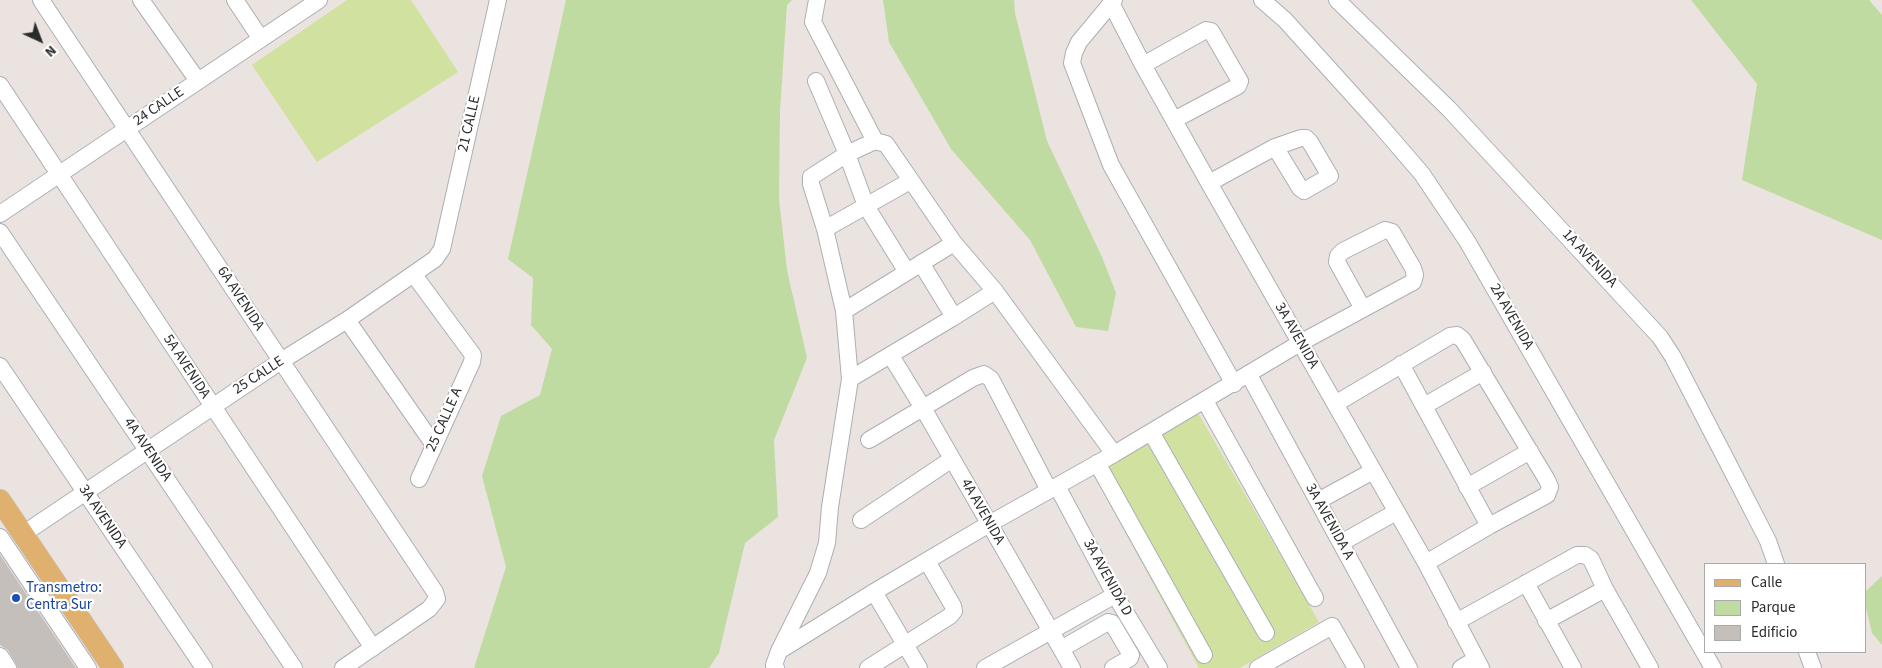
<!DOCTYPE html>
<style>
body{margin:0}
#map{position:relative;width:1882px;height:668px;overflow:hidden;background:#ebe3df;font-family:"Source Sans 3",sans-serif}
canvas{display:block}
.legend{position:absolute;left:1704px;top:563px;width:162px;height:90px;box-sizing:border-box;background:#fff;border:1px solid #aaa;margin:0;padding:6px 9px;list-style:none;font-size:15px;color:#2b2b2b}
.legend li{display:flex;align-items:center;gap:10px;height:25px}
.legend b{width:25px;border:1px solid #aaa}
.north{position:absolute;left:15px;top:15px;width:50px;height:50px;-webkit-text-stroke:4px #fff;paint-order:stroke;rotate:137deg;font-size:14px;font-weight:700;line-height:20px;text-align:center;color:#2b2b2b}
.north::after{content:'';display:block;margin:auto;width:18px;height:22px;background:#2b2b2b;clip-path:polygon(50% 0,100% 100%,50% 72%,0 100%)}
</style>
<div id="map">
<canvas width="1882" height="668"></canvas>
<ul class="legend">
<li><b style="height:6px;background:#e0b16e"></b>Calle</li>
<li><b style="height:14px;background:#c0dba2"></b>Parque</li>
<li><b style="height:14px;background:#c4bfba"></b>Edificio</li>
</ul>
<div class="north">N</div>
</div>
<script>
const g = document.querySelector('canvas').getContext('2d');
g.lineJoin = 'round';
function paint(path, color) { g.fillStyle = color; g.fill(path, 'evenodd'); }
const poly = rows => new Path2D(rows.map(r => 'M' + r).join(''));
function trace(path, color, width, dash) { g.strokeStyle = color; g.lineWidth = width; g.lineCap = dash ? 'butt' : 'round'; g.setLineDash(dash || []); g.stroke(path); }
function label(font, color, halo, rows, align = 'center') {
  g.font = font + ' "Source Sans 3",sans-serif'; g.lineWidth = 4.5; g.setLineDash([]); g.textBaseline = 'middle'; g.strokeStyle = halo; g.fillStyle = color; for (const [text, x, y, turn = 0] of rows) {
    g.save(); g.translate(x, y); g.rotate((+turn || 0) * Math.PI / 180); g.textAlign = isNaN(turn) ? turn : align; if (halo) g.strokeText(text, 0, 0); g.fillText(text, 0, 0); g.restore();
  }
}
paint(poly([
 [566,0,792,0,787,5,780,111,779,199,787,270,807,358,774,440,778,517,745,543,719,653,709,668,474,668,506,567,482,476,501,416,540,395,552,349,531,325,533,278,508,259],
 [883,0,1014,0,1015,13,1047,141,1102,257,1116,293,1108,331,1076,327,1030,240,951,149,889,42],
 [1691,0,1869,0,1882,15,1882,240,1742,180,1757,84],
 [1882,576,1882,645,1872,633,1866,608,1866,591]
]), '#c0dba2');
paint(poly([
 [347,0,411,0,458,72,317,162,252,65],
 [1198,413,1319,622,1240,668,1199,668,1094,475]
]), '#d1e19f');
paint(poly([
 [0,555,76,668,18,668,8,650,0,645]
]), '#c4bfba');
const minor = poly([
 [41,0,435,592,437,599,429,609,343,668],
 [141,0,198,81],
 [235,0,261,39],
 [817,0,813,22,875,141,886,144,954,243,995,291,1114,454],
 [1114,0,1079,42,1074,53,1072,63,1111,165,1234,384],
 [1262,0,1285,20,1379,124,1422,174,1467,241,1713,668],
 [1337,0,1449,109,1660,337,1673,357,1731,469,1768,541,1776,564],
 [1111,3,1143,65,1209,183,1426,563,1481,668],
 [1143,65,1206,30,1211,31,1237,76,1240,81,1238,86,1174,120],
 [816,81,847,154,866,206,907,272],
 [0,85,373,648],
 [1209,183,1275,147,1301,138,1306,138,1310,142,1330,176,1304,191,1300,188,1275,147],
 [0,214,319,0],
 [825,229,910,181],
 [0,232,294,668],
 [921,263,954,317],
 [414,275,473,355,472,362,419,479],
 [844,311,954,243],
 [347,320,434,445],
 [891,356,923,408,1072,668],
 [1401,364,1489,526],
 [0,366,204,668],
 [1249,375,1409,668],
 [850,379,954,317,995,291],
 [1205,401,1315,598],
 [1335,404,1450,336,1457,335,1463,340,1547,480,1550,487,1547,495,1489,526,1426,563],
 [1424,406,1483,372],
 [1151,432,1266,633],
 [869,440,973,378,984,374,991,379,1049,490],
 [1097,463,1204,655],
 [1057,486,1115,595,1159,668],
 [1467,487,1530,451],
 [1318,501,1373,471],
 [861,520,952,459],
 [23,534,281,361,347,320,435,259,442,249,498,0],
 [0,537,88,668],
 [1341,543,1396,512],
 [1526,583,1573,668],
 [874,592,919,668],
 [1546,621,1605,589],
 [1456,622,1577,555,1585,555,1591,559,1605,589,1650,668],
 [1061,649,1108,622,1112,623,1131,655,1130,658,1113,668],
 [779,651,874,592,989,524,1114,454,1300,343,1413,282,1415,275,1413,268,1392,232,1385,230,1343,251,1338,256,1337,262,1363,309],
 [1807,652,1813,668],
 [0,656,8,668],
 [776,668,774,665,779,651,818,573,827,543,830,507,850,379,844,311,825,229,811,184,811,177,847,154,875,141],
 [868,668,950,616,954,611,953,606,927,561],
 [985,668,1115,595],
 [1258,668,1332,626,1356,668],
 [1461,668,1476,659]
]);
const major = poly([
 [0,500,113,668]
]);
trace(minor, '#abafb6', 18);
trace(major, '#c4c4c4', 22);
trace(minor, '#fff', 16);
trace(major, '#e0b16e', 21);
for (const [x, y, r, color] of [
 [16,598,5,"#1a4fb4"]
]) { const dot = new Path2D(); dot.arc(x, y, r, 0, 2 * Math.PI); g.fillStyle = color; g.fill(dot); trace(dot, '#fff', 2); }
label('15px', '#2b2b2b', '#fff', [
 ["24 CALLE",159,107,-34],
 ["21 CALLE",470,124,-77],
 ["1A AVENIDA",1589,259,47],
 ["6A AVENIDA",240,299,57],
 ["2A AVENIDA",1511,317,60],
 ["3A AVENIDA",1296,336,60],
 ["5A AVENIDA",186,367,57],
 ["25 CALLE",259,376,-33],
 ["25 CALLE A",445,420,-66],
 ["4A AVENIDA",147,450,56],
 ["4A AVENIDA",982,512,60],
 ["3A AVENIDA",102,517,56],
 ["3A AVENIDA A",1329,522,61],
 ["3A AVENIDA D",1107,578,61]
]);
label('15px', '#164399', '#fff', [
 ["Transmetro:",26,589],
 ["Centra Sur",26,606]
], 'left');
</script>
